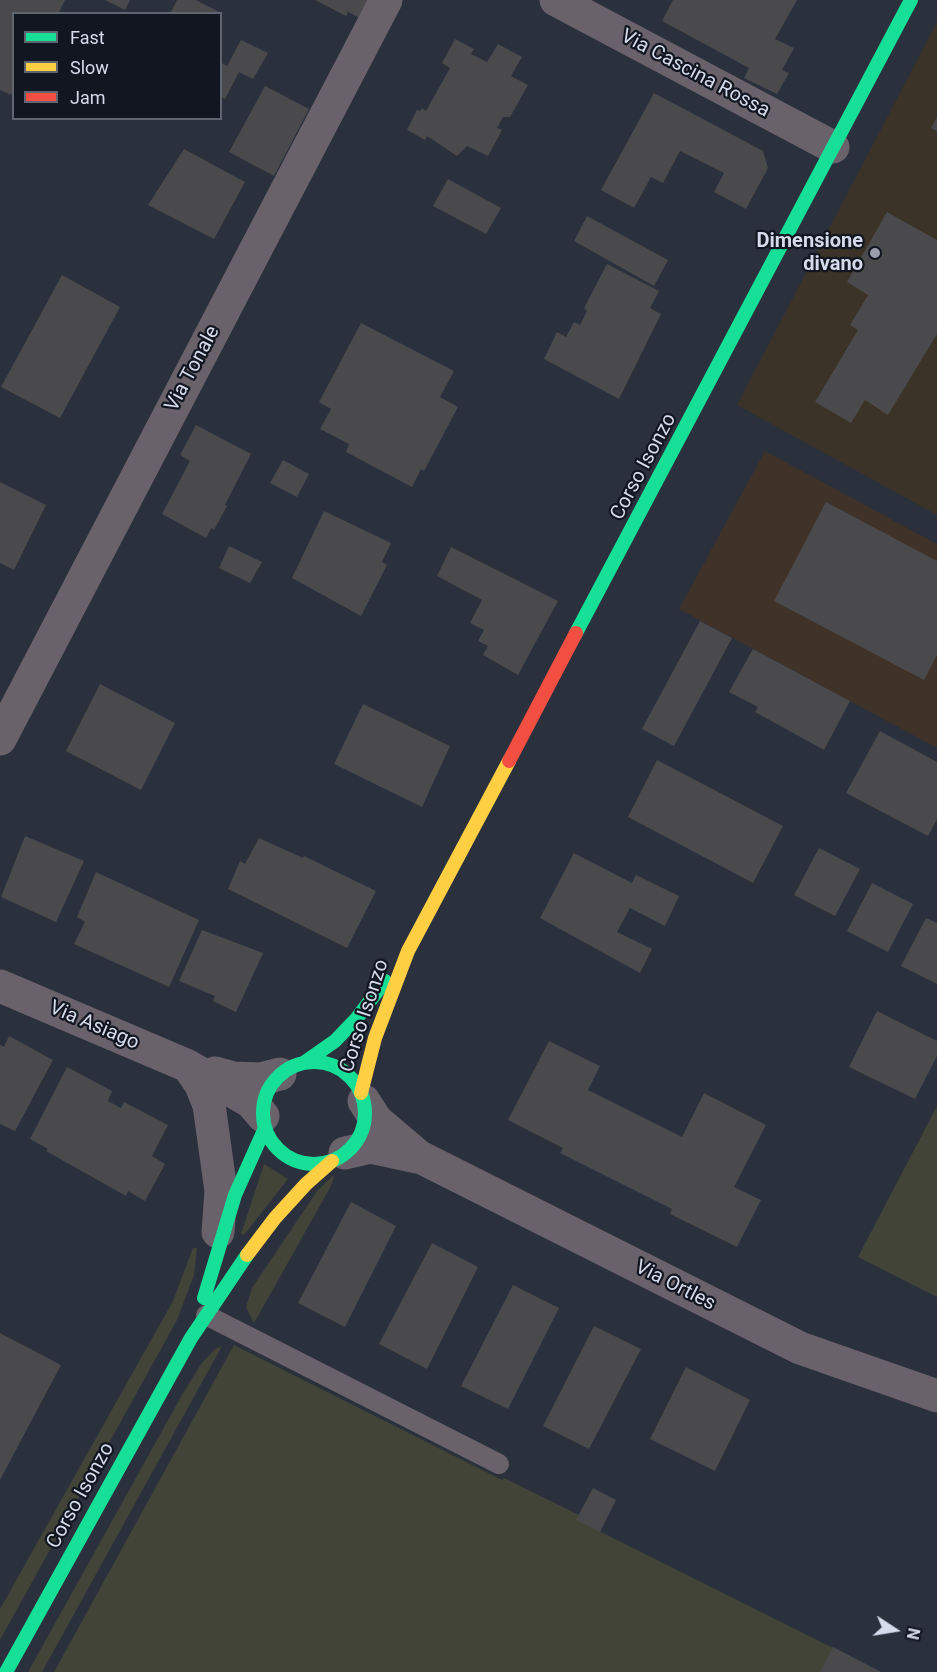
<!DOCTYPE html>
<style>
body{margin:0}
#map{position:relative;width:937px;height:1672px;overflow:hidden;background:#2b303d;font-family:Roboto,sans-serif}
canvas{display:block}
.legend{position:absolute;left:12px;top:12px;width:210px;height:108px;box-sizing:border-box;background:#121620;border:2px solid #606571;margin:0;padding:8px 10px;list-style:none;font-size:18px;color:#d5dbea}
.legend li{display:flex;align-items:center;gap:12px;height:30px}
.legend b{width:30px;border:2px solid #606571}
.north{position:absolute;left:865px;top:1600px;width:60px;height:60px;-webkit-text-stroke:4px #121620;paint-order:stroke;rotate:102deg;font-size:16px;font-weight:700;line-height:24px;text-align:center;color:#d5dbea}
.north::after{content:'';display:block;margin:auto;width:21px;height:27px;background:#d5dbea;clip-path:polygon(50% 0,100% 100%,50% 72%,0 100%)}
</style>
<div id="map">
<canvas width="937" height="1672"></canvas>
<ul class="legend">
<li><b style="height:8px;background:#16e098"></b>Fast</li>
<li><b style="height:8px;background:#ffcf43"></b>Slow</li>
<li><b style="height:8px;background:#f24e42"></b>Jam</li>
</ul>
<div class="north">N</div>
</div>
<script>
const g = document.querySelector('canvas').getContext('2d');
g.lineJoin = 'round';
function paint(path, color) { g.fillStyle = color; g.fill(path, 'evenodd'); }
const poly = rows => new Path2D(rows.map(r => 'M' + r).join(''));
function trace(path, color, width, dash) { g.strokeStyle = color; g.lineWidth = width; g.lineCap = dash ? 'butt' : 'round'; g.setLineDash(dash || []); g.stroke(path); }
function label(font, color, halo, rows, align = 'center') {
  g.font = font + ' Roboto,sans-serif'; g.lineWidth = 4.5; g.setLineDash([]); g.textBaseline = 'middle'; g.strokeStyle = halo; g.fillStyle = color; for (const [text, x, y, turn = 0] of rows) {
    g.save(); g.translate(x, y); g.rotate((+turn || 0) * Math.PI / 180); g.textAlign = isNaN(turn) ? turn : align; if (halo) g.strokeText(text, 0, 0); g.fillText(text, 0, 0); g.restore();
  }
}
paint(poly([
 [937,22,937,515,737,405]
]), '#3b3327');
paint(poly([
 [765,451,937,544,937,748,679,609]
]), '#3e3229');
paint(poly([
 [937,1106,937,1297,858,1257],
 [264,1164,288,1179,244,1235,241,1234],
 [335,1174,331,1186,254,1323,246,1307,252,1288,317,1191],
 [193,1248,197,1248,194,1275,177,1320,0,1640,0,1609,173,1301],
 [234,1345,502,1480,504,1478,579,1515,577,1520,881,1672,54,1672],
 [222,1346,42,1672,28,1672,182,1395,201,1364,215,1349]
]), '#424437');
paint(poly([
 [0,0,65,0,58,14,14,14,14,89,11,95,0,90],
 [105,0,130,0,125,10],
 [177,0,196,0,223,14,170,14],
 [315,0,369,0,360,18,348,12,346,16],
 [673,0,797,0,775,39,794,48,782,70,789,73,777,94,744,78,749,68,662,21],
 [455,39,474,49,471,54,487,62,498,44,522,57,511,76,528,85,510,117,503,117,497,128,502,130,488,156,467,146,457,156,427,136,425,140,407,130,417,110,420,111,422,108,426,111,450,68,442,63],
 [241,40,268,53,253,79,239,72,225,99,220,97,220,62,227,66],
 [265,86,309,109,274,176,229,152],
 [654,93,763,151,768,168,746,209,714,192,724,173,680,151,663,183,651,177,634,208,601,190],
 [937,117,937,131,931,128],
 [184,149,245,182,214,239,148,205],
 [448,179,501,208,486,234,433,206],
 [887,212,937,240,937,334,888,415,865,400,851,423,815,402,858,330,850,325,868,295,847,282],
 [587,216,668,260,654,286,574,241],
 [607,264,659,291,650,308,661,314,619,399,544,359,557,332,566,337,574,322,580,325,587,311,584,308],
 [62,275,120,307,60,418,1,387],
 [361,323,454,371,440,397,458,407,424,471,421,469,412,487,346,452,349,444,320,429,331,409,319,402],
 [196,425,251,454,225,505,227,506,214,530,211,528,206,538,162,514,190,461,180,455],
 [283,460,309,474,297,497,270,483],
 [0,482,46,505,14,570,0,563],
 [826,502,937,561,937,655,924,680,774,601],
 [324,511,391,543,382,562,387,565,361,616,292,578],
 [229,546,262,562,250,583,219,568],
 [451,547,558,601,518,675,483,655,488,646,478,641,484,630,470,623,482,600,437,576],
 [700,621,732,638,674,746,642,729],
 [753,649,850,701,824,750,755,712,758,707,729,692],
 [100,684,175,723,141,790,66,751],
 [363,704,450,746,422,807,334,764],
 [880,731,937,762,937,819,928,836,846,793],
 [657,760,783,826,753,883,628,817],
 [25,836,84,861,56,922,1,897],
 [259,838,303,858,304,856,376,891,347,948,228,889,240,861,245,864],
 [819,848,860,869,835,916,794,895],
 [574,853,632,883,636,875,679,896,665,926,630,908,617,932,652,949,640,973,540,918],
 [96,872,199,920,169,987,74,944,85,922,77,917],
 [872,883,913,904,888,952,847,931],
 [926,918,937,923,937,984,901,966],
 [202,930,263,953,236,1012,213,1001,215,996,179,981],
 [877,1011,937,1041,937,1056,915,1099,849,1067],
 [9,1036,53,1060,15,1131,0,1124,0,1045,4,1047],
 [549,1041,600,1066,588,1090,682,1137,704,1093,766,1125,734,1187,761,1200,737,1247,670,1214,672,1209,560,1153,563,1148,508,1120],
 [67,1067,112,1091,108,1101,121,1108,124,1102,168,1125,152,1156,165,1164,145,1201,128,1191,126,1196,46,1151,48,1149,30,1139],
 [351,1202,396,1226,345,1327,298,1303],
 [432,1243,478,1267,427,1369,379,1344],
 [513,1285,559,1308,508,1409,461,1386],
 [594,1326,641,1349,589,1449,543,1426],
 [0,1333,61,1365,0,1480],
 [686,1367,750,1400,715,1471,650,1439],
 [593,1488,616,1500,600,1532,576,1520],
 [833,1647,881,1672,820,1672]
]), '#4a4a4c');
trace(poly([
 [206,1315,499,1464]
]), '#6a626b', 20);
trace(poly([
 [556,0,833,147],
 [0,739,386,0],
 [0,986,188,1066,251,1102,263,1116],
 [188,1066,201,1085,209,1105,221,1191,218,1232],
 [215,1073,233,1078,261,1079,280,1074],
 [364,1101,376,1120,415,1153],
 [345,1153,371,1147,422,1158,800,1348,937,1396]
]), '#6a626b', 33);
trace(poly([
 [576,633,911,0],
 [305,1062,335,1041,357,1018,385,981],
 '263 1113a51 51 0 1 1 102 0a51 51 0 1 1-102 0Z',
 [204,1298,235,1195,265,1128],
 [6,1672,191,1338,247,1255]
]), '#16e098', 14);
trace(poly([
 [361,1093,375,1038,408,951,509,761],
 [247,1255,275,1218,306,1184,332,1161]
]), '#ffcf43', 14);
trace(poly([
 [509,761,576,633]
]), '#f24e42', 14);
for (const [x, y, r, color] of [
 [875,253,6,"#9a9fad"]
]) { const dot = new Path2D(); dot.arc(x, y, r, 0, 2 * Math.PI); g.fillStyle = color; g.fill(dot); trace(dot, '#121620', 2); }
label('20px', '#d5dbea', '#121620', [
 ["Via Cascina Rossa",695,74,28],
 ["Via Tonale",193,369,-62],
 ["Corso Isonzo",644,467,-62],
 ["Corso Isonzo",365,1016,-72],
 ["Via Asiago",94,1026,23],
 ["Via Ortles",675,1286,27],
 ["Corso Isonzo",81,1496,-61]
]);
label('bold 20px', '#d5dbea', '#121620', [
 ["Dimensione",863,242],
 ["divano",863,265]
], 'right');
</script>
